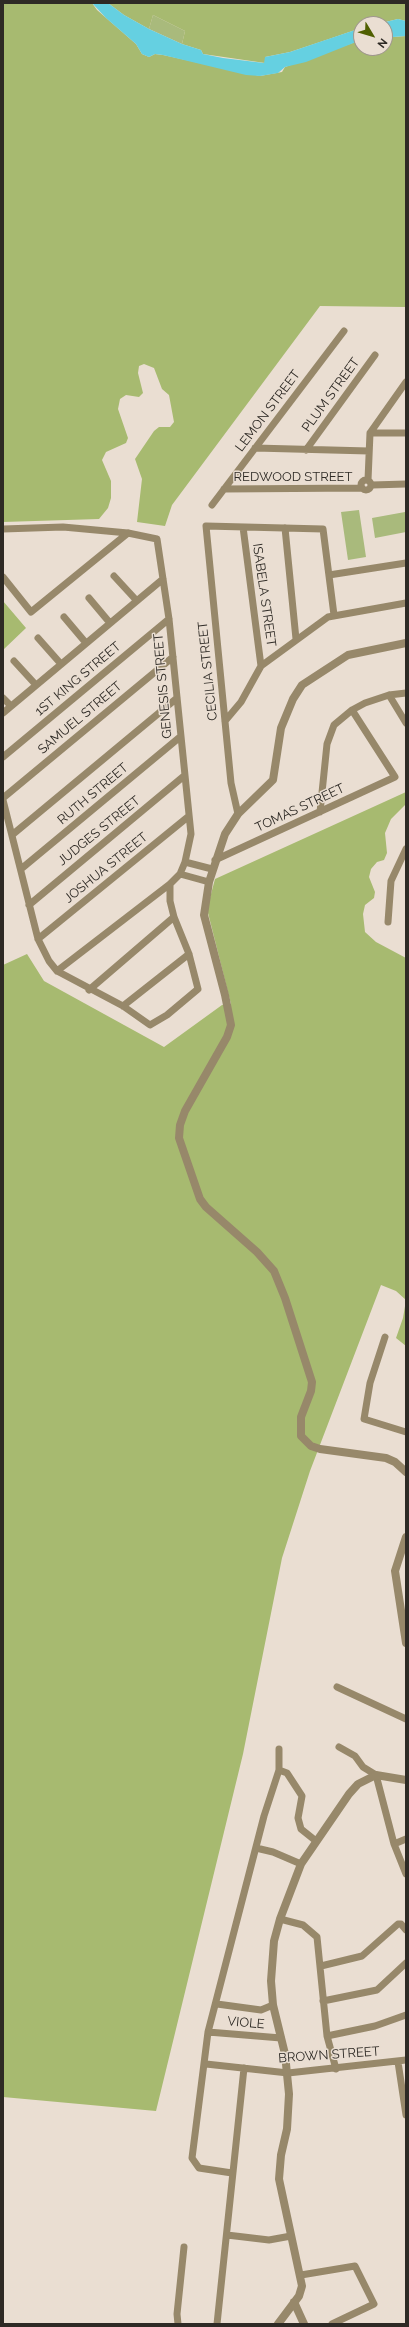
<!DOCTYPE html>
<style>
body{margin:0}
#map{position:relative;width:409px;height:2327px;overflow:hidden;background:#eaded2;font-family:Raleway,sans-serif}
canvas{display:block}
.frame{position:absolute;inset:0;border:4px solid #2e2a25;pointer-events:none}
.north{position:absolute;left:353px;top:16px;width:40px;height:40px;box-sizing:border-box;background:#eaded2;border:1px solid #9f968d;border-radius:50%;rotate:128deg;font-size:11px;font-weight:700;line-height:16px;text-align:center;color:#2e2a25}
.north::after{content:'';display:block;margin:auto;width:14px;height:18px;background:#505f01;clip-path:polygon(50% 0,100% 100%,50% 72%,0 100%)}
</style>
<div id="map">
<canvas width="409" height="2327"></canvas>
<div class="frame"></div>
<div class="north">N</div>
</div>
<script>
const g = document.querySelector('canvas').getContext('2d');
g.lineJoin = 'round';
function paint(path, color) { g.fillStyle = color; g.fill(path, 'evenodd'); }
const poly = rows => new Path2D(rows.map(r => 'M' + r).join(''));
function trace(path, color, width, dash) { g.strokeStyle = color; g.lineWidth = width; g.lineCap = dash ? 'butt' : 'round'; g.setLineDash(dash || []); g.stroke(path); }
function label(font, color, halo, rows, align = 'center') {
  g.font = font + ' Raleway,sans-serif'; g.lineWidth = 3; g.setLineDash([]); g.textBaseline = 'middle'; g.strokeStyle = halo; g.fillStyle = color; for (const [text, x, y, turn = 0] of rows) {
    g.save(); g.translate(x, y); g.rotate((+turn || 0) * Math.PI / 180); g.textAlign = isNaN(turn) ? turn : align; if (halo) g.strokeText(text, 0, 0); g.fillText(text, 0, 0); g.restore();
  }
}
paint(poly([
 [153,15,185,31,182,44,149,29],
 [359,510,366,557,348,560,341,512],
 [405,512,406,532,375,538,372,518]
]), '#a9ba7c');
paint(poly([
 [3,3,92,3,97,10,136,44,142,54,149,57,155,54,163,55,260,76,282,72,285,67,361,40,361,48,385,48,385,41,393,37,406,36,406,307,320,306,172,505,165,526,137,522,142,479,135,459,154,431,159,427,170,427,174,422,169,395,162,389,154,368,144,364,139,366,138,373,143,393,139,397,126,395,120,399,118,409,128,438,126,443,106,452,102,460,111,481,111,498,108,508,99,519,3,522],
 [108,3,406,3,406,21,398,19,377,24,361,24,361,28,329,39,290,52,265,57,265,63,203,54,201,50,182,44,185,31,153,15,149,29,124,15],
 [3,601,26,628,3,650],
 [406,792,406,804,391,819,385,833,387,853,384,860,377,862,371,869,369,877,375,892,374,898,365,905,363,914,365,932,376,942,406,958,406,1346,396,1338,403,1318,406,1300,396,1291,381,1285,310,1471,282,1558,243,1754,156,2111,3,2097,3,965,27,954,44,981,164,1047,222,1005,231,1004,207,909,215,879]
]), '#a7ba70');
paint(poly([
 [92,3,108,3,124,15,149,29,182,44,201,50,203,54,223,58,264,63,265,57,290,52,361,28,361,40,306,62,285,67,278,73,260,76,246,75,163,55,155,54,149,57,142,54,136,44,106,18],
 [398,19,406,21,406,36,393,37,385,41,385,24,377,24]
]), '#65d0e1');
trace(poly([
 [370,433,406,433],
 [255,448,369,451],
 [306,450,375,355],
 '361 485a5 5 0 1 1 10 0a5 5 0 1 1-10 0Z',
 [368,480,370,433,406,382],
 [372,485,406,484],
 [224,489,362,488],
 [212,505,344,331],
 [243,527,261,666],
 [285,528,296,639],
 [3,529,63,527,128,533,157,539,169,619,191,834,185,862,180,874,170,884,57,971],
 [329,575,406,563],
 [114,576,137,601],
 [3,577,31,612,128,533],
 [89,598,110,623],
 [64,617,86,643],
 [38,638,61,664],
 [14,661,36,685],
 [389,695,406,723],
 [3,698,11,706],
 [3,713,163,579],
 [225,721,241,702,261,666,328,617,406,603],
 [3,757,169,619],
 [3,798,173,657],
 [3,800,38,939,49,961,57,971,123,1006,150,1025,167,1015,198,989,189,954,174,917,170,901,170,884],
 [320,812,327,744,334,725,352,710,365,703,389,695,406,693],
 [238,814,231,783,206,526,323,529,334,615],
 [12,835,177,698],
 [215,860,395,777,352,710],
 [185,862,212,869],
 [21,869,180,737],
 [180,874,209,882],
 [29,905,184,776],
 [388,922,391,881,406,849],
 [38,939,189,816],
 [89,990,174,917],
 [123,1006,189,954],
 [385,1337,370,1383,364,1419,406,1432],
 [337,1687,406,1719],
 [339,1747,355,1756,363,1767,376,1775,394,1844,406,1874],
 [279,1770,287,1773,302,1796,298,1818,301,1829,316,1841],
 [394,1844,406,1839],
 [256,1848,273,1852,301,1864],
 [280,1919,303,1925,317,1937,327,2036,336,2069],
 [321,1966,362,1956,398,1924,401,1924,406,1930],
 [323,2001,377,1990,406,1963],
 [217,2004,261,2010,273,2005],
 [208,2032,281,2038],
 [327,2036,375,2026,406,2015],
 [398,2062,406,2115],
 [206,2064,288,2073,406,2060],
 [232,2173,199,2168,192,2158,208,2032,264,1816,279,1770,279,1749],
 [227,2235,269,2240,291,2236],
 [301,2275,355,2266,374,2304,332,2324],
 [178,2324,177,2314,184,2247],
 [217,2324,244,2068]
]), '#97886a', 7);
trace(poly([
 [406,643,348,655,302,685,293,699,281,728,273,780,238,814,225,834,209,882,204,915,225,995,231,1025,227,1037,185,1111,180,1125,179,1138,200,1199,206,1207,257,1252,274,1271,285,1298,312,1382,311,1391,301,1417,301,1436,311,1446,320,1449,386,1458,395,1462,406,1472],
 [406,1537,395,1571,406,1643],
 [294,2302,304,2324],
 [278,2324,299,2296,302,2286,279,2179,281,2155,287,2129,289,2094,285,2054,273,2005,271,1981,274,1941,280,1919,301,1864,349,1794,358,1784,376,1775,406,1780]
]), '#97886a', 8);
label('13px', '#2e2a25', '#eaded2', [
 ["PLUM STREET",331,395,-54],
 ["LEMON STREET",268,411,-53],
 ["REDWOOD STREET",293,477],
 ["ISABELA STREET",264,595,82],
 ["CECILIA STREET",208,671,-96],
 ["1ST KING STREET",78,679,-40],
 ["GENESIS STREET",163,686,-95],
 ["SAMUEL STREET",80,718,-40],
 ["RUTH STREET",93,794,-40],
 ["TOMAS STREET",300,808,-25],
 ["JUDGES STREET",99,831,-39],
 ["JOSHUA STREET",106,868,-39],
 ["VIOLE",246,2023,5],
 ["BROWN STREET",329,2055,-4]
]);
</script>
